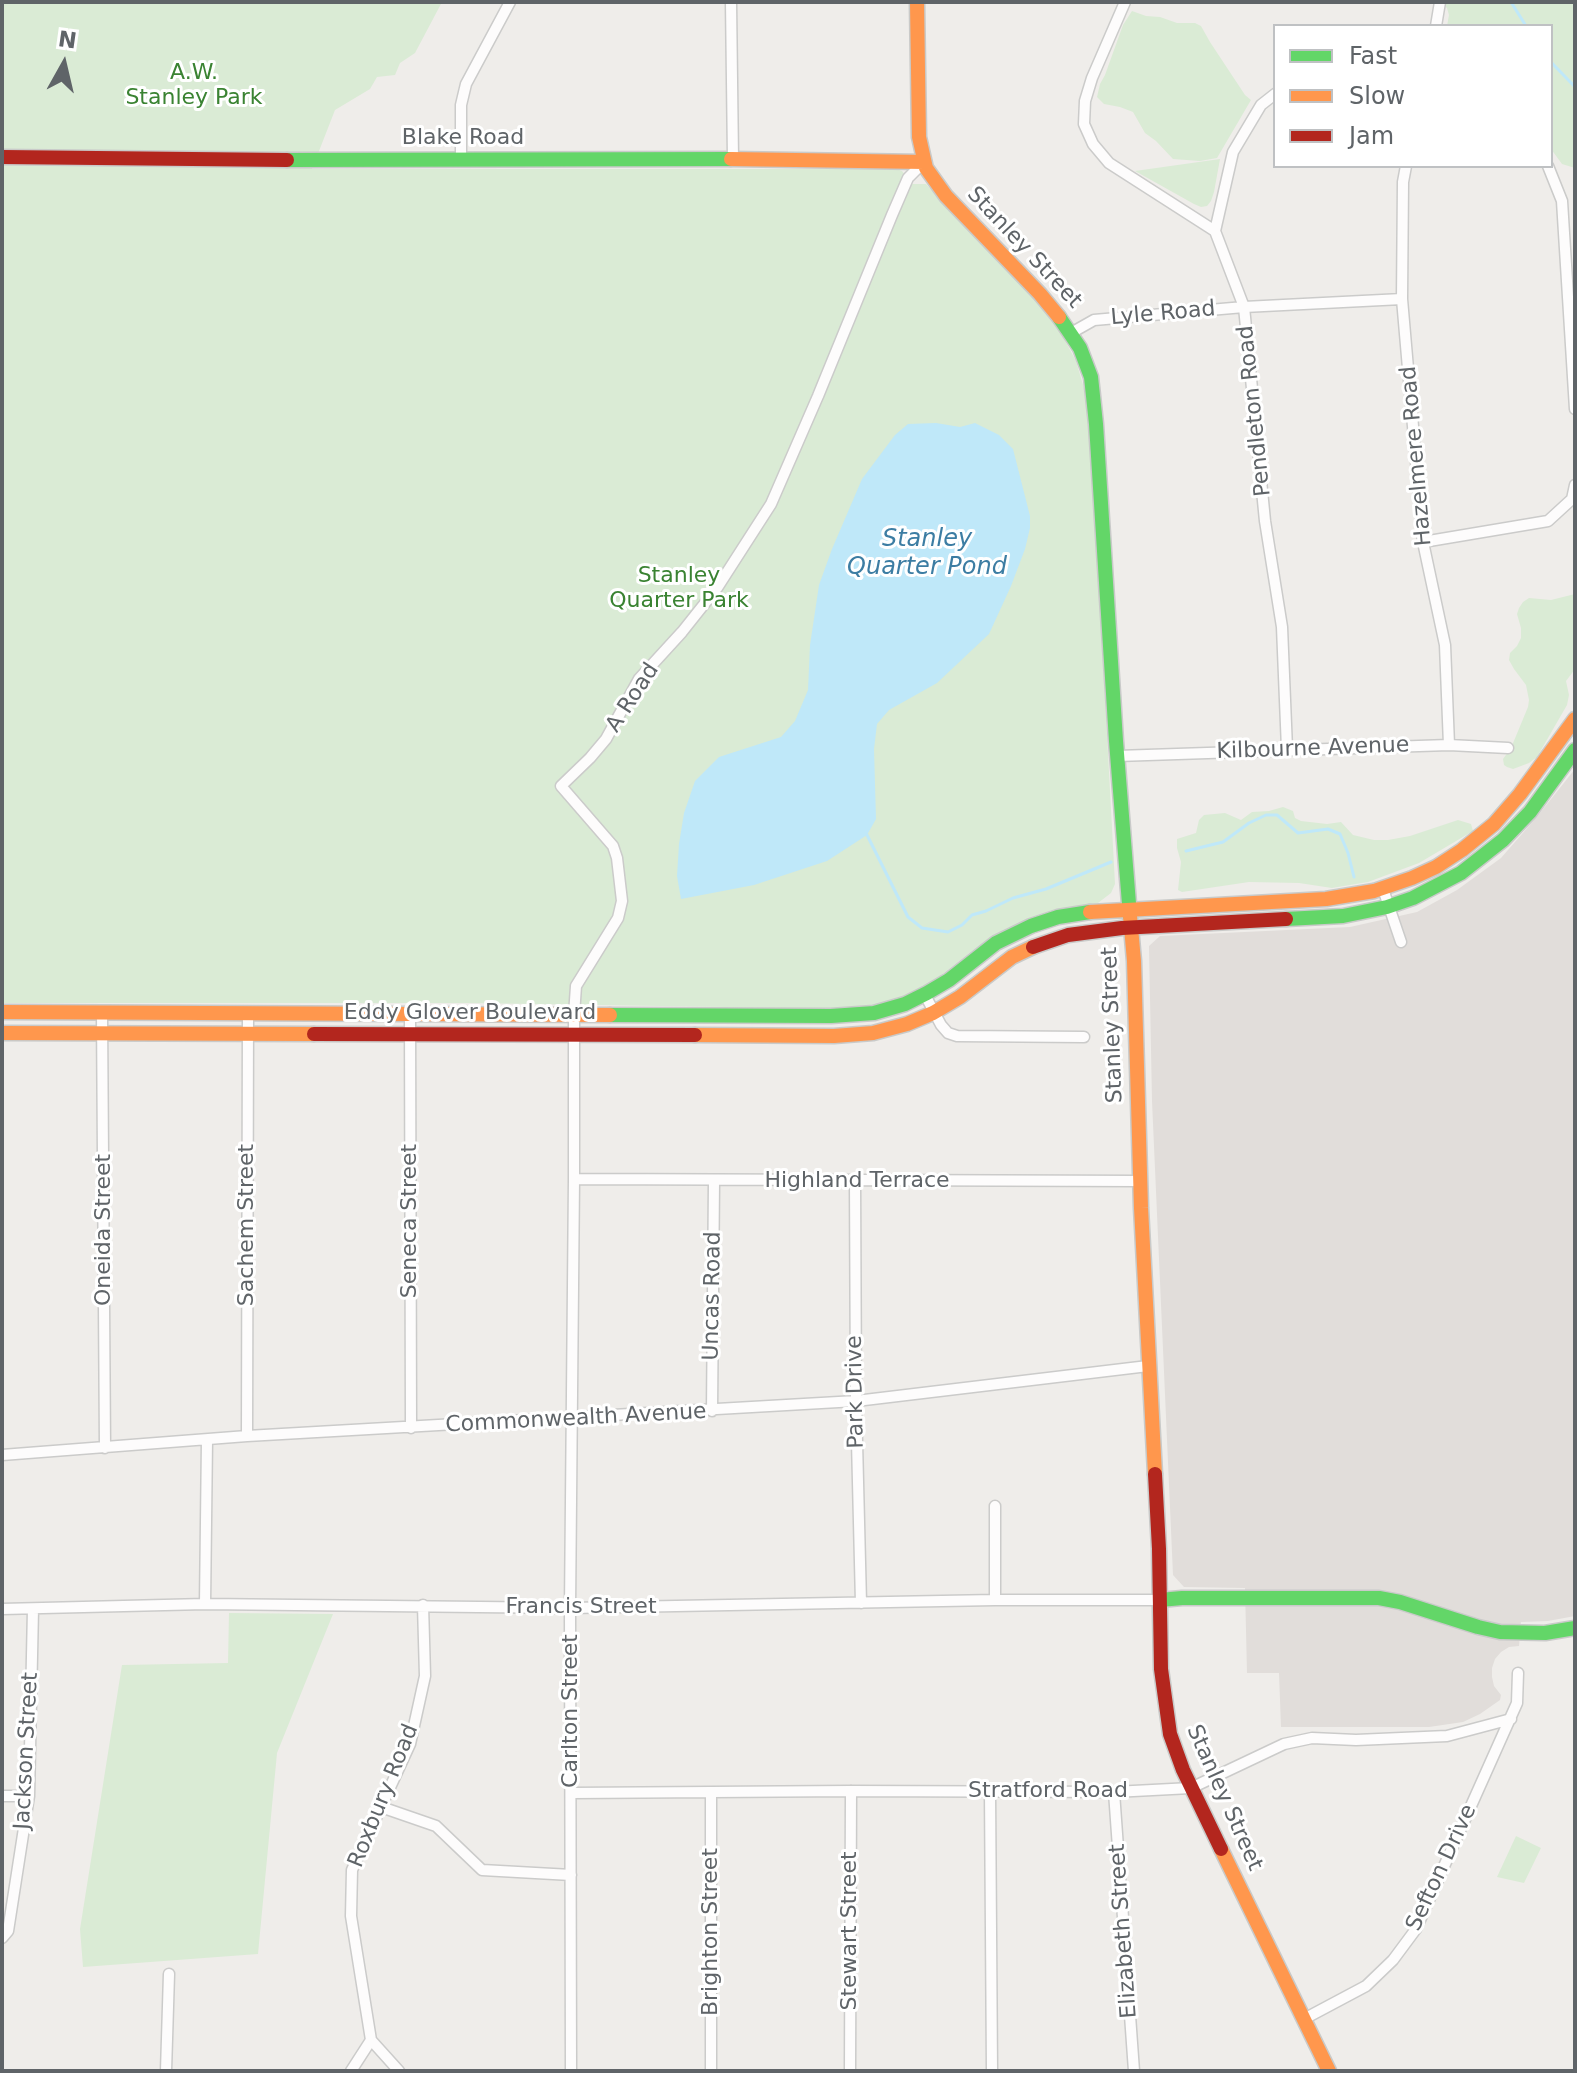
<!DOCTYPE html>
<style>
body{margin:0}
#map{position:relative;width:1577px;height:2073px;overflow:hidden;background:#efedea;font-family:"DejaVu Sans",sans-serif}
canvas{display:block}
.frame{position:absolute;inset:0;border:4px solid #5f6468;pointer-events:none}
.legend{position:absolute;left:1273px;top:24px;width:280px;height:144px;box-sizing:border-box;background:#fff;border:2px solid #bfc1c3;margin:0;padding:10px 14px;list-style:none;font-size:24px;color:#5f6468}
.legend li{display:flex;align-items:center;gap:16px;height:40px}
.legend b{width:40px;border:2px solid #bfc1c3}
.north{position:absolute;left:24px;top:24px;width:80px;height:80px;-webkit-text-stroke:6px #fff;paint-order:stroke;rotate:8deg;font-size:22px;font-weight:700;line-height:32px;text-align:center;color:#5f6468}
.north::after{content:'';display:block;margin:auto;width:28px;height:36px;background:#5f6468;clip-path:polygon(50% 0,100% 100%,50% 72%,0 100%)}
</style>
<div id="map">
<canvas width="1577" height="2073"></canvas>
<div class="frame"></div>
<ul class="legend">
<li><b style="height:10px;background:#63d668"></b>Fast</li>
<li><b style="height:10px;background:#ff974d"></b>Slow</li>
<li><b style="height:10px;background:#b3261e"></b>Jam</li>
</ul>
<div class="north">N</div>
</div>
<script>
const g = document.querySelector('canvas').getContext('2d');
g.lineJoin = 'round';
function paint(path, color) { g.fillStyle = color; g.fill(path, 'evenodd'); }
const poly = rows => new Path2D(rows.map(r => 'M' + r).join(''));
function trace(path, color, width, dash) { g.strokeStyle = color; g.lineWidth = width; g.lineCap = dash ? 'butt' : 'round'; g.setLineDash(dash || []); g.stroke(path); }
function label(font, color, halo, rows, align = 'center') {
  g.font = font + ' "DejaVu Sans",sans-serif'; g.lineWidth = 6; g.setLineDash([]); g.textBaseline = 'middle'; g.strokeStyle = halo; g.fillStyle = color; for (const [text, x, y, turn = 0] of rows) {
    g.save(); g.translate(x, y); g.rotate((+turn || 0) * Math.PI / 180); g.textAlign = isNaN(turn) ? turn : align; if (halo) g.strokeText(text, 0, 0); g.fillText(text, 0, 0); g.restore();
  }
}
paint(poly([
 [1575,769,1575,1616,1548,1621,1521,1622,1519,1646,1509,1647,1501,1652,1495,1659,1492,1668,1492,1677,1494,1686,1501,1695,1500,1700,1480,1714,1463,1722,1429,1727,1281,1727,1279,1673,1247,1673,1245,1588,1184,1587,1173,1575,1152,1101,1149,946,1160,936,1350,927,1417,912,1457,890,1501,858,1535,819]
]), '#e1ddda');
paint(poly([
 [2,2,442,2,415,53,400,63,395,75,377,77,370,89,335,110,312,169,897,169,902,171,912,184,926,184,1045,311,1062,335,1076,361,1084,388,1088,415,1098,566,1115,884,1111,893,1098,903,1040,915,1008,928,972,951,926,987,894,1001,851,1009,470,1003,2,1003],
 [1433,2,1575,2,1575,168,1562,164,1551,149,1551,26,1447,26,1449,15,1447,8,1442,4],
 [1132,11,1146,16,1160,17,1177,23,1195,23,1201,26,1210,42,1245,95,1251,100,1217,158,1200,161,1173,159,1156,141,1145,133,1133,112,1120,107,1104,104,1097,97,1100,84,1105,75,1123,25],
 [1220,159,1214,192,1211,201,1207,206,1201,207,1194,204,1135,171],
 [1575,594,1575,669,1566,681,1569,695,1567,705,1537,757,1529,763,1513,769,1507,767,1504,765,1503,759,1511,748,1528,707,1529,700,1526,685,1514,669,1509,660,1510,653,1517,646,1521,638,1521,628,1517,614,1519,608,1523,602,1529,598,1551,600],
 [1283,807,1293,811,1295,818,1301,821,1327,824,1341,822,1353,835,1374,840,1388,840,1410,836,1458,820,1471,824,1473,831,1419,863,1368,882,1332,888,1299,883,1249,882,1182,892,1178,890,1181,862,1177,848,1177,839,1196,833,1199,820,1204,815,1225,813,1241,820,1252,812,1269,811],
 [229,1613,333,1614,277,1753,258,1954,83,1967,80,1929,122,1665,228,1663],
 [1516,1836,1541,1848,1524,1883,1497,1877]
]), '#daebd5');
paint(poly([
 [936,423,960,427,975,423,999,435,1013,449,1030,516,1030,528,1025,549,1011,586,989,634,937,683,889,710,877,724,874,749,876,819,867,835,827,861,754,885,681,899,677,876,679,844,684,813,695,781,719,757,781,737,795,721,808,690,810,645,819,585,832,549,862,479,895,435,908,424]
]), '#bfe8f9');
trace(poly([
 [1511,2,1526,26],
 [1551,62,1575,87],
 [867,835,908,917,922,928,948,932,962,925,972,915,986,911,1013,898,1046,889,1111,862],
 [1186,851,1223,842,1249,823,1266,815,1277,815,1298,833,1328,829,1340,834,1348,853,1354,877]
]), '#bfe8f9', 3);
const street = poly([
 [731,2,733,159],
 [1125,2,1092,78,1085,101,1084,124,1093,144,1109,163,1215,231],
 [1436,26,1440,2],
 [1275,94,1261,105,1233,152,1215,231,1244,307,1265,521,1282,627,1287,749],
 [461,160,461,105,466,84,510,2],
 [1406,166,1403,182,1402,299,1423,542,1445,645,1449,745],
 [1548,166,1562,201,1575,409],
 [1071,333,1094,320,1244,307,1402,299],
 [1423,542,1548,521,1572,499,1575,485],
 [1117,756,1449,745,1508,748],
 [1383,889,1401,942],
 [925,995,941,1025,948,1033,957,1036,1084,1037],
 [102,1013,105,1448],
 [410,1014,411,1428],
 [574,1179,1140,1181],
 [855,1180,856,1401,861,1603],
 [712,1411,714,1181],
 [247,1436,248,1013],
 [2,1455,247,1436,856,1401,1148,1366],
 [995,1600,995,1506],
 [205,1604,207,1440],
 [2,1609,205,1604,570,1608,995,1600,1160,1600],
 [990,1792,992,2071],
 [1114,1792,1134,2071],
 [572,1793,851,1791,1114,1792,1191,1788,1284,1744,1312,1738,1356,1740,1447,1736,1511,1719],
 [2,1796,29,1796],
 [381,1807,436,1826,482,1870,571,1875],
 [2,1938,8,1931,29,1796,33,1609],
 [1304,2019,1366,1986,1393,1960,1416,1929,1517,1703,1518,1673],
 [166,2071,169,1974],
 [351,2071,371,2040],
 [399,2071,371,2040,351,1916,352,1870,410,1744,425,1676,423,1605],
 [571,2071,570,1608,574,1179,574,1015,576,986,618,918,622,901,617,858,613,846,561,786,590,758,606,739,639,679,682,632,717,588,771,504,818,396,892,215,908,178,924,162],
 [711,2071,711,1793],
 [850,2071,851,1791]
]);
const fast = poly([
 [287,160,731,159],
 [1059,317,1080,348,1091,377,1096,424,1116,741,1130,916],
 [1286,919,1343,916,1387,907,1413,898,1461,873,1503,840,1530,812,1575,750],
 [610,1015,831,1016,874,1013,905,1004,927,993,949,980,996,943,1031,926,1058,917,1090,912],
 [1160,1600,1182,1598,1379,1598,1400,1602,1478,1627,1500,1632,1545,1633,1575,1628]
]);
const slow = poly([
 [917,2,919,137,926,168,946,196,1040,294,1059,317],
 [731,159,924,162],
 [1090,912,1326,899,1374,891,1412,878,1436,867,1462,850,1494,824,1520,794,1575,719],
 [1130,916,1134,961,1141,1208,1155,1474],
 [2,1012,610,1015],
 [2,1033,314,1034],
 [695,1035,834,1036,873,1033,907,1024,933,1013,960,997,1012,957,1033,947],
 [1221,1849,1329,2071]
]);
const jam = poly([
 [2,157,287,160],
 [1033,947,1068,935,1122,928,1286,919],
 [314,1034,695,1035],
 [1155,1474,1159,1549,1161,1669,1170,1734,1183,1770,1221,1849]
]);
trace(street, '#cbcbca', 13);
trace(fast, '#c9cac9', 17);
trace(slow, '#c9cac9', 17);
trace(jam, '#c9cac9', 17);
trace(street, '#fdfcfc', 10);
trace(fast, '#63d668', 14);
trace(slow, '#ff974d', 14);
trace(jam, '#b3261e', 14);
label('22px', '#3a8332', '#fff', [
 ["A.W.",194,73],
 ["Stanley Park",194,98],
 ["Stanley",679,576],
 ["Quarter Park",679,601]
]);
label('22px', '#5f6468', '#fff', [
 ["Blake Road",463,138],
 ["Stanley Street",1024,248,47],
 ["Lyle Road",1163,314,-5],
 ["Pendleton Road",1255,411,-96],
 ["Hazelmere Road",1417,456,-95],
 ["A Road",633,698,-57],
 ["Kilbourne Avenue",1313,749,-2],
 ["Eddy Glover Boulevard",470,1013],
 ["Stanley Street",1113,1025,-92],
 ["Highland Terrace",857,1181],
 ["Seneca Street",410,1221,-90],
 ["Sachem Street",247,1225,-90],
 ["Oneida Street",104,1230,-90],
 ["Uncas Road",713,1296,-89],
 ["Park Drive",856,1392,-91],
 ["Commonwealth Avenue",576,1419,-3],
 ["Francis Street",581,1607],
 ["Carlton Street",571,1711,-90],
 ["Jackson Street",27,1751,-87],
 ["Stratford Road",1048,1791],
 ["Roxbury Road",384,1796,-68],
 ["Stanley Street",1224,1798,66],
 ["Sefton Drive",1442,1868,-65],
 ["Stewart Street",850,1931,-90],
 ["Elizabeth Street",1124,1931,-94],
 ["Brighton Street",711,1932,-90]
]);
label('italic 24px', '#3c7da3', '#fff', [
 ["Stanley",927,540],
 ["Quarter Pond",927,568]
]);
</script>
